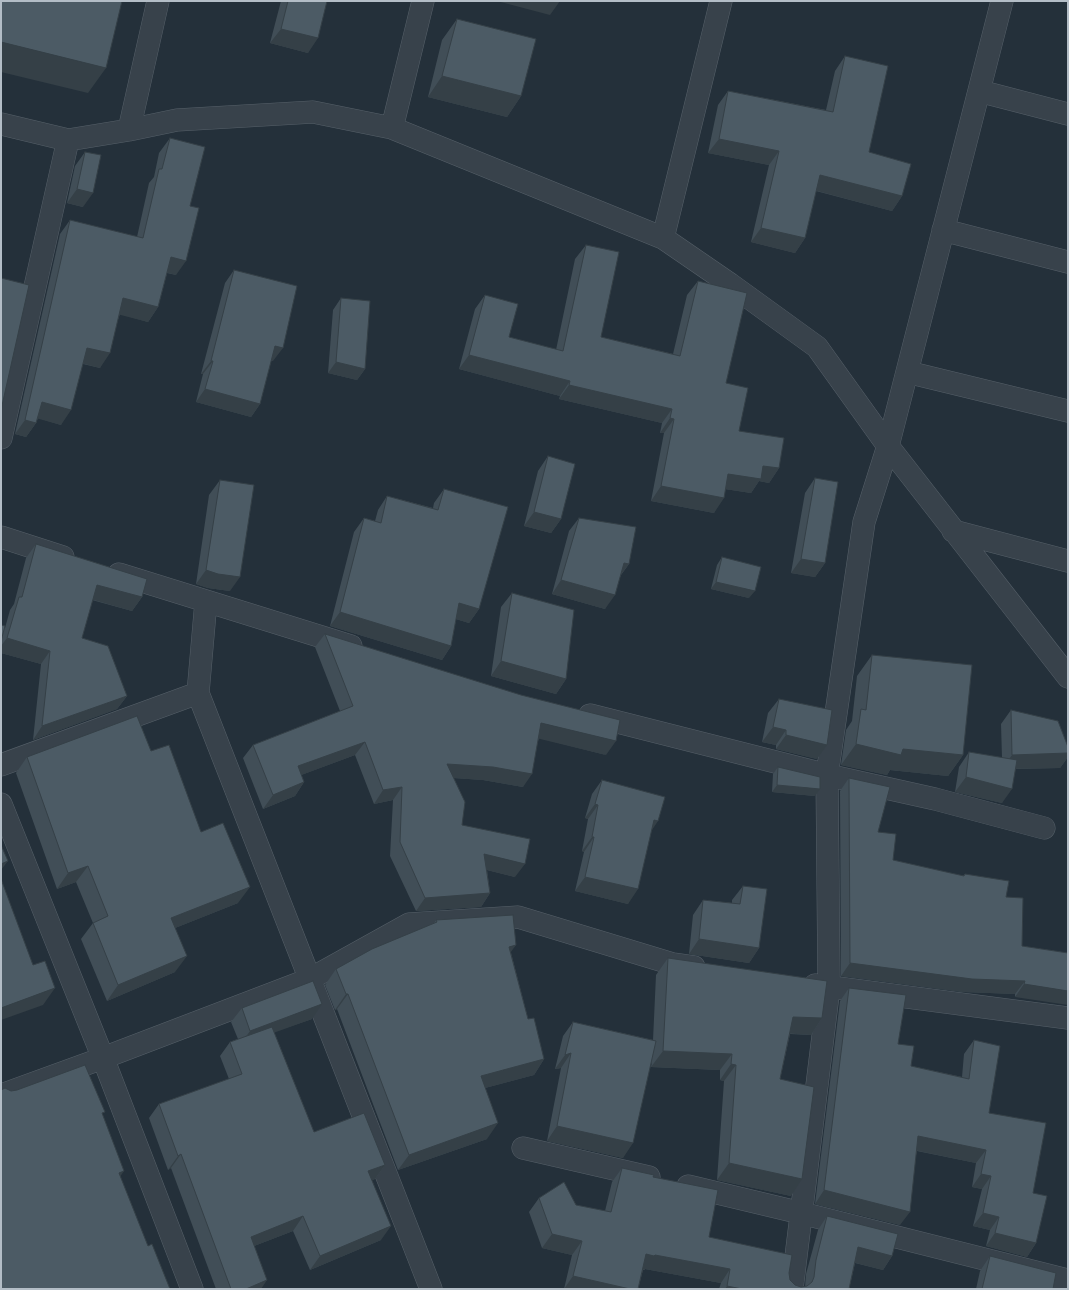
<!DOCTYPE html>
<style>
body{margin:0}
#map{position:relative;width:1069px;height:1290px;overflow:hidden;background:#24303a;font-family:"Asap Condensed",sans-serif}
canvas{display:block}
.frame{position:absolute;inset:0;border:2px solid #b3bdc6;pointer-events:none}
</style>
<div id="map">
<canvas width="1069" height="1290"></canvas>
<div class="frame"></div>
</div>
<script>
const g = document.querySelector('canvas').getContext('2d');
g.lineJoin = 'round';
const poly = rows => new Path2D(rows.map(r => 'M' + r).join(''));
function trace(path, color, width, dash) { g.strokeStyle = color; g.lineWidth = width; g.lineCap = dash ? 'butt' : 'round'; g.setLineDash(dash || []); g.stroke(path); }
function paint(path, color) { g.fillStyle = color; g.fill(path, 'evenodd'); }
const minor = poly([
 [1002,1,888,446,1068,677],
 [979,91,1068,114],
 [1,124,68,140,129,130,177,120,313,112,392,128,663,238,730,284,817,347,888,446,864,522,827,775,829,987,792,1289],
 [392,128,423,1],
 [129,130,158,1],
 [943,230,1068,262],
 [663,238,721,1],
 [907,372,1068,411],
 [1,438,68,140],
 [953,531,1068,561],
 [1,537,63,557],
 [119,574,351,646],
 [206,601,198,693,431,1289],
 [590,715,827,775,935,799,1044,828],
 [1,765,198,693],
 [1,804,103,1058,192,1289],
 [815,985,1068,1018],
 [1,1095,103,1058,310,979,409,924,518,917,673,964,694,967],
 [523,1148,649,1177],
 [688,1186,801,1213,1068,1280]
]);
trace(minor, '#566069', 23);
trace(minor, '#38424b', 22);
paint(poly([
 [281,1,327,1,308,53,270,43],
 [457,19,521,96,507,117,428,97,442,40],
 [845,56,869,152,902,196,892,211,816,191,805,238,795,253,751,242,769,165,708,153,718,105,728,91,826,110,835,71],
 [170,138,190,206,176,275,167,273,158,307,148,322,120,314,100,368,83,364,61,425,38,418,36,423,26,437,15,434,60,234,70,220,137,237,149,183,154,177,159,153],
 [85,152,83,207,67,203,75,166],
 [586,245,601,337,673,354,687,295,698,281,739,431,779,468,769,483,759,481,751,493,725,489,714,513,651,501,664,433,660,433,662,423,559,399,560,396,459,369,475,309,485,295,509,337,556,350,575,259],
 [234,270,273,361,271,361,260,404,251,417,196,402,203,374,201,374,225,283],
 [341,298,365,369,357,380,328,373,333,310],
 [548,456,561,519,551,533,524,526,538,471],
 [815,478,825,563,815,577,791,573,805,493],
 [220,480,230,591,208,588,196,584,209,495],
 [444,489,479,609,469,623,456,619,451,646,442,660,330,626,354,532,364,518,375,521,378,510,387,496,433,508,434,503],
 [579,518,629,564,621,575,605,609,552,594,569,531],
 [36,544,142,597,132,611,92,600,82,638,127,696,117,709,33,740,41,664,1,653,1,625,5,628,10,610,14,604,26,558],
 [722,557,749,598,711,589,717,565],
 [512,593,566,679,556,694,491,676,501,607],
 [325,634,606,755,539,738,523,787,483,780,454,778,462,825,515,877,487,870,490,893,481,907,416,911,390,856,393,800,374,804,355,755,301,775,304,782,295,796,263,809,243,758,253,745,340,711,315,647],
 [872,655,963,755,948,776,890,770,887,775,841,765,846,730,852,721,857,676],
 [779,699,817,759,776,749,776,745,762,742,768,713],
 [1011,710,1068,747,1068,757,1060,768,1015,769,1002,803,955,792,959,767,969,752,1002,758,1001,724],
 [151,751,201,832,238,903,175,928,175,972,107,1001,81,939,93,923,76,882,57,889,16,773,27,757],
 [778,767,815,796,772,792,773,774],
 [849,778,878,832,893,860,963,876,965,874,1006,897,1022,946,1068,953,1015,997,1015,994,963,992,841,976,840,791],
 [602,780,651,831,628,904,575,891,584,852,582,851,588,819,585,818,592,794],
 [743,886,759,948,749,963,689,954,693,915,703,900,732,903,732,900],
 [436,920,511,953,528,1019,544,1059,534,1075,485,1088,487,1139,398,1170,337,1009,335,1010,325,985,336,969,434,923],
 [668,958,822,1018,811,1035,790,1034,780,1079,791,1196,717,1180,724,1081,720,1080,720,1070,651,1067,652,1061,623,1158,547,1141,561,1068,555,1069,563,1036,573,1022,653,1040,656,975],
 [849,988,898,1044,911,1066,962,1077,964,1054,974,1040,989,1113,1033,1193,1036,1243,1027,1257,986,1246,990,1230,973,1226,982,1189,972,1187,976,1163,917,1151,900,1225,815,1204,840,1001],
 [242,1008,312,1019,274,1032,314,1132,385,1165,375,1179,372,1180,381,1240,310,1270,293,1231,254,1246,261,1289,216,1289,171,1168,168,1170,149,1118,159,1104,229,1079,220,1056,230,1042,238,1039,231,1022],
 [622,1168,653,1177,709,1237,789,1273,790,1280,795,1285,801,1287,805,1287,806,1274,818,1230,827,1216,892,1256,883,1270,855,1263,849,1289,719,1289,721,1283,645,1269,645,1270,643,1270,638,1289,564,1289,572,1255,542,1248,529,1212,539,1198,576,1205,605,1211,612,1182],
 [990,1256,1053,1289,976,1289,980,1271]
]), '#414e57');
paint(poly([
 [497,1,560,1,550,15],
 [281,29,318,38,308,53,270,43],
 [1,42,106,68,88,93,1,72],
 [442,76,521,96,507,117,428,97],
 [719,139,779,151,769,165,708,153],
 [820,175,902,196,892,211,810,189],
 [77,189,93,193,83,207,67,203],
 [761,228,805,238,795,253,751,242],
 [171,257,186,261,176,275,161,271],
 [123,298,158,307,148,322,113,313],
 [275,346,283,348,273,361,266,360],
 [87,348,110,353,100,368,77,362],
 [469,355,570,381,560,396,459,369],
 [211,361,213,361,203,374,201,374],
 [336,362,365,369,357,380,328,373],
 [569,385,672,409,662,423,559,399],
 [205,389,260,404,251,417,196,402],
 [42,402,71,410,61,425,32,417],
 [670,418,674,419,664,433,660,433],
 [25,420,36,423,26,437,15,434],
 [763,466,779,468,769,483,759,481,751,493,718,488,728,474],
 [661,486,724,498,714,513,651,501],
 [534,512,561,519,551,533,524,526],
 [801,559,825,563,815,577,791,573],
 [624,563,629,564,619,577],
 [206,570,240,577,230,591,208,588,196,584],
 [561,580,615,595,605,609,552,594],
 [716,582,755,591,749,598,711,589],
 [97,585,142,597,132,611,87,598],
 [459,603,479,609,469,623,449,617],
 [340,612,451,646,442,660,330,626],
 [7,638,50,651,41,664,1,653,1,646],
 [501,661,566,679,556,694,491,676],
 [127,696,117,709,33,740,42,726],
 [541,723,616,741,606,755,532,737],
 [773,727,786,730,776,745,762,742],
 [786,735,827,745,817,759,776,749],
 [365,742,355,755,288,780,298,766],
 [856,744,963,755,948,776,890,770,887,775,841,765],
 [1068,753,1068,757,1060,768,1002,769,1012,755],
 [447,764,493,767,532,774,523,787,483,780,438,777],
 [966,777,1012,789,1002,803,955,792],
 [304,782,295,796,263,809,273,795],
 [777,785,820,789,815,796,772,792],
 [402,787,393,800,374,804,383,790],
 [595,804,598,805,588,819,585,818],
 [654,820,658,821,648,836],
 [592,837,594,837,584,852,582,851],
 [484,854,525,864,515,877,475,867],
 [8,861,1,870,1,864],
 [88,866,76,882,57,889,68,873],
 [585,877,638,889,628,904,575,891],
 [250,887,238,903,160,934,171,918],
 [490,893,481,907,416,911,425,898],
 [699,939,759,948,749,963,689,954],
 [516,945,505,960,509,947],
 [187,956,175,972,107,1001,118,985],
 [850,963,1025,981,1015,994,963,992,841,976],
 [1024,984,1068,991,1068,1005,1015,997],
 [55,988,43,1005,1,1020,1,1008],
 [346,994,348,994,337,1009,335,1010],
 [322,1004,312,1019,240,1045,250,1031],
 [793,1017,822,1018,811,1035,782,1033],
 [663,1051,732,1054,720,1070,651,1067],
 [571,1053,561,1068,555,1069,565,1055],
 [544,1059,534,1075,470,1092,481,1076],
 [731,1064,736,1065,724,1081,720,1080],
 [498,1123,487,1139,398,1170,409,1155],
 [557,1126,633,1143,623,1158,547,1141],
 [918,1136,986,1150,976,1163,909,1149],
 [181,1154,171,1168,168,1170,178,1156],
 [729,1163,802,1179,791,1196,717,1180],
 [385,1165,375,1179,359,1185,368,1171],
 [124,1171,112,1188,119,1173],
 [981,1174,991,1176,982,1189,972,1187],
 [824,1190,910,1212,900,1225,815,1204],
 [983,1213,999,1217,990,1230,973,1226],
 [303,1216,293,1231,241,1251,251,1237],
 [391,1226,381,1240,310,1270,320,1256],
 [995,1233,1036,1243,1027,1257,986,1246],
 [552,1234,582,1241,572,1255,542,1248],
 [858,1247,892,1256,883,1270,848,1261],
 [646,1254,655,1255,730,1269,721,1283,645,1269,645,1270,637,1268],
 [573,1276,630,1289,564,1289],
 [267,1280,261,1289,246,1289],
 [727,1286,742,1289,725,1289]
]), '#354047');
const building = poly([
 [1,1,122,1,106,68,1,42,1,1],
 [288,1,327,1,318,38,281,29,288,1],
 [457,19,536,39,521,96,442,76,457,19],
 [845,56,888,66,869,152,911,164,902,196,820,175,805,238,761,228,779,151,719,139,728,91,833,112,845,56],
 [170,138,205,147,190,206,199,208,186,261,171,257,158,307,123,298,110,353,87,348,71,410,42,402,36,423,25,420,70,220,143,238,159,169,162,169,170,138],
 [85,152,101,155,93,193,77,189,85,152],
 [586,245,619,252,601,337,680,356,698,281,747,293,726,383,748,388,739,431,784,438,779,468,763,466,761,479,728,474,724,498,661,486,674,419,670,418,672,409,569,385,570,381,469,355,485,295,518,304,509,337,563,351,586,245],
 [234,270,297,286,283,348,275,346,260,404,205,389,213,361,211,361,234,270],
 [1,278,29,285,1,410,1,278],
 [341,298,370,301,365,369,336,362,341,298],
 [548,456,575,464,561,519,534,512,548,456],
 [815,478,838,482,825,563,801,559,815,478],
 [220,480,254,485,240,577,218,574,206,570,220,480],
 [444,489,508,507,479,609,459,603,451,646,340,612,364,518,381,523,387,496,438,510,444,489],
 [579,518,636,527,629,564,624,563,615,595,561,580,579,518],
 [36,544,147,579,142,597,97,585,82,638,108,646,127,696,42,726,50,651,7,638,19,597,22,597,36,544],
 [722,557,761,567,755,591,716,582,722,557],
 [512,593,574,610,566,679,501,661,512,593],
 [1,625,5,626,1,641,1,625],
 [325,634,521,695,620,720,616,741,541,723,532,774,493,767,447,764,465,802,462,825,530,839,525,864,484,854,490,893,425,898,400,842,402,787,383,790,365,742,298,766,304,782,273,795,253,745,353,706,325,634],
 [872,655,972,665,963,755,903,749,901,755,856,744,861,709,866,710,872,655],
 [779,699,832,710,827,745,786,735,786,730,773,727,779,699],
 [1011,710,1058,721,1068,747,1068,753,1012,755,1011,710],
 [137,716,151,751,169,745,201,832,223,823,250,887,171,918,187,956,118,985,93,923,108,916,88,866,68,873,27,757,137,716],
 [969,752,1017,760,1012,789,966,777,969,752],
 [778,767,820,777,820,789,777,785,778,767],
 [849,778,890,787,878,832,896,834,893,860,964,876,965,874,1009,881,1006,897,1023,898,1022,946,1068,953,1068,991,1024,984,1025,981,972,979,850,963,849,778],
 [602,780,665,797,658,821,654,820,638,889,585,877,594,837,592,837,598,805,595,804,602,780],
 [1,845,8,861,1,864,1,845],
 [1,879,33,965,45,961,55,988,1,1008,1,879],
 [743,886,767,889,759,948,699,939,703,900,740,904,743,886],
 [513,915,516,945,509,947,528,1019,534,1018,544,1059,481,1076,498,1123,409,1155,348,994,346,994,336,969,372,949,437,922,436,920,513,915],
 [668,958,827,981,822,1018,793,1017,780,1079,814,1087,802,1179,729,1163,736,1065,731,1064,732,1054,663,1051,668,958],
 [313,981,322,1004,250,1031,242,1008,313,981],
 [849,988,906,995,898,1044,914,1046,911,1066,969,1079,974,1040,1000,1046,989,1113,1046,1123,1033,1193,1047,1196,1036,1243,995,1233,999,1217,983,1213,991,1176,981,1174,986,1150,918,1136,910,1212,824,1190,849,988],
 [573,1022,656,1041,633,1143,557,1126,571,1053,565,1055,573,1022],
 [272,1027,314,1132,364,1113,385,1165,368,1171,391,1226,320,1256,303,1216,251,1237,267,1280,246,1289,231,1289,181,1154,178,1156,159,1104,242,1074,230,1042,272,1027],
 [85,1065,105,1112,102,1113,124,1171,119,1173,148,1246,152,1244,170,1289,1,1289,1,1090,5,1088,11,1091,17,1090,85,1065],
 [622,1168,654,1175,653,1177,718,1190,709,1237,792,1255,789,1273,790,1280,795,1285,801,1287,807,1286,812,1282,814,1277,816,1260,827,1216,898,1234,892,1256,858,1247,849,1289,742,1289,727,1286,730,1269,655,1255,654,1256,646,1254,638,1289,630,1289,573,1276,582,1241,552,1234,539,1198,564,1182,576,1205,611,1212,622,1168],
 [990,1256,1056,1273,1053,1289,982,1289,990,1256]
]);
paint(building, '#4c5b65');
trace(building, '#354047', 1);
</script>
